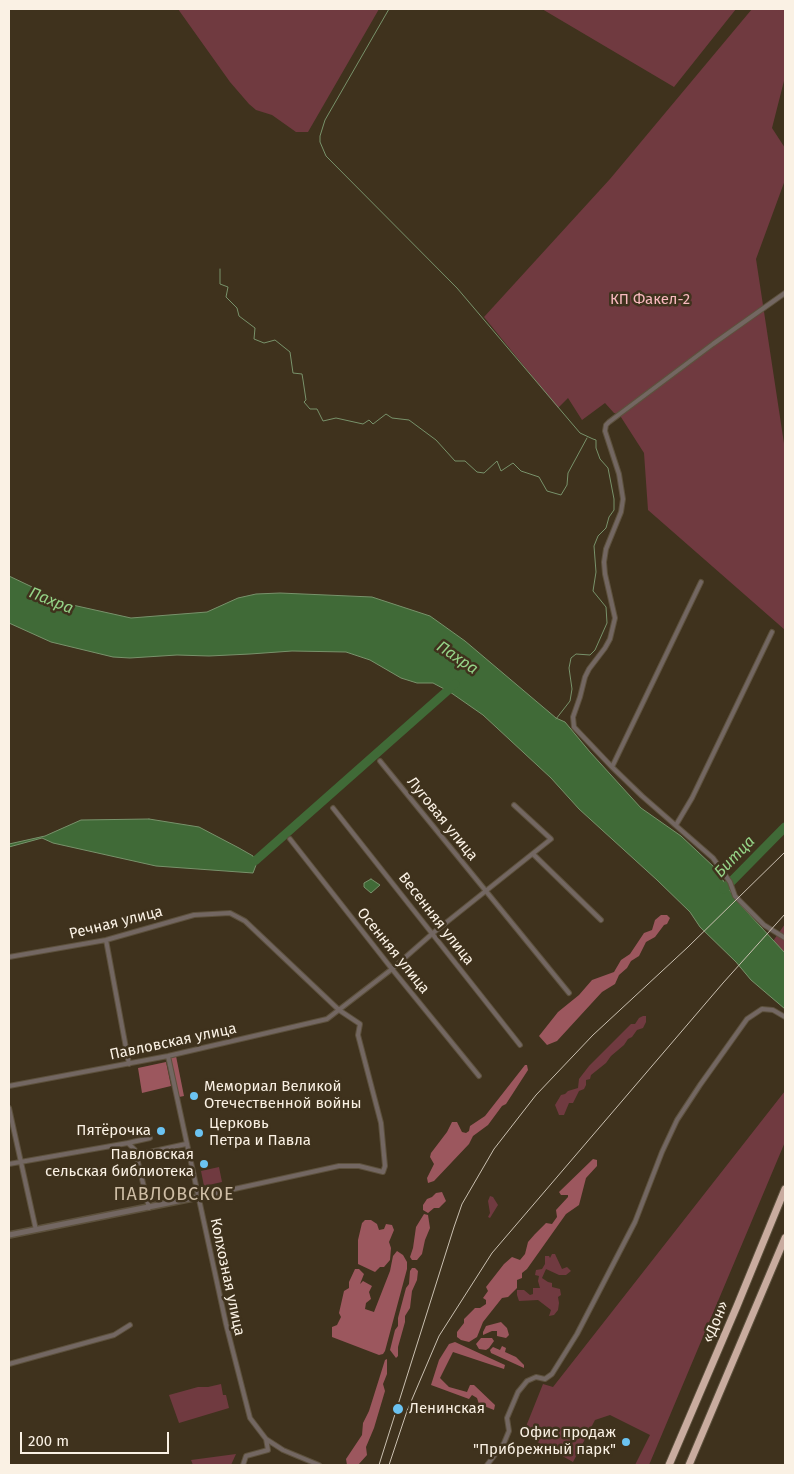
<!DOCTYPE html>
<meta charset="utf-8">
<style>
body{margin:0}
#map{position:relative;width:794px;height:1474px;overflow:hidden;background:#3f321d;font-family:"Fira Sans",sans-serif}
canvas{display:block}
.frame{position:absolute;inset:0;border:10px solid #faf1e4;pointer-events:none}
.scale{position:absolute;left:20px;top:1432px;width:149px;height:22px;box-sizing:border-box;border:2px solid #faf1e4;border-top:0;padding-left:6px;font-size:15px;line-height:18px;white-space:nowrap;color:#faf1e4;-webkit-text-stroke:4px #3f321d;paint-order:stroke}
</style>
<div id="map">
<canvas width="794" height="1474"></canvas>
<div class="frame"></div>
<div class="scale">200 m</div>
</div>
<script>
const g = document.querySelector('canvas').getContext('2d');
g.lineJoin = 'round';
function paint(path, color) { g.fillStyle = color; g.fill(path, 'evenodd'); }
const poly = rows => new Path2D(rows.map(r => 'M' + r).join(''));
function trace(path, color, width, dash) { g.strokeStyle = color; g.lineWidth = width; g.lineCap = dash ? 'butt' : 'round'; g.setLineDash(dash || []); g.stroke(path); }
function label(font, color, halo, rows, align = 'center') {
  g.font = font + ' "Fira Sans",sans-serif'; g.lineWidth = 5; g.setLineDash([]); g.textBaseline = 'middle'; g.strokeStyle = halo; g.fillStyle = color; for (const [text, x, y, turn = 0] of rows) {
    g.save(); g.translate(x, y); g.rotate((+turn || 0) * Math.PI / 180); g.textAlign = isNaN(turn) ? turn : align; if (halo) g.strokeText(text, 0, 0); g.fillText(text, 0, 0); g.restore();
  }
}
paint(poly([
 [178,9,379,9,308,132,296,132,272,115,256,110,249,104,230,82],
 [542,9,736,9,674,87],
 [752,9,785,9,785,77,772,128,785,148,785,180,756,259,785,450,785,630,648,510,644,453,619,414,614,413,605,403,582,420,568,398,558,408,484,317,610,179],
 [785,924,785,953,773,941],
 [643,1016,646,1016,646,1022,643,1028,637,1030,632,1037,628,1039,624,1045,611,1056,606,1063,591,1075,590,1079,586,1080,586,1085,584,1089,579,1091,573,1103,569,1103,564,1115,559,1115,555,1105,561,1095,565,1094,568,1091,578,1088,579,1079,589,1066,631,1024,635,1024,639,1018],
 [785,1091,785,1142,649,1465,635,1465,650,1435,610,1415,595,1420,573,1462,523,1434,543,1384,553,1387],
 [219,1167,222,1182,204,1186,201,1171],
 [490,1196,493,1197,498,1205,490,1218,488,1217,490,1213,488,1201],
 [552,1254,555,1254,562,1269,567,1267,571,1271,566,1275,559,1275,546,1269,542,1278,548,1282,552,1283,552,1287,560,1289,561,1295,558,1297,559,1303,558,1310,554,1315,549,1316,551,1310,538,1300,519,1301,517,1295,517,1290,524,1290,530,1295,533,1294,533,1288,540,1288,538,1281,539,1276,535,1275,536,1270,542,1269,545,1264,545,1256,549,1256,550,1258],
 [221,1384,223,1395,226,1395,229,1408,179,1423,169,1395,198,1387,208,1387],
 [236,1454,231,1465,193,1465,191,1460]
]), '#703a40');
paint(poly([
 [661,915,667,915,670,918,667,924,664,925,655,937,646,942,639,956,631,961,627,968,619,975,615,984,602,992,557,1041,547,1045,539,1036,558,1012,579,995,592,980,614,972,621,960,630,954,644,933,652,930,655,920],
 [176,1056,184,1096,179,1097,170,1058],
 [166,1062,171,1086,142,1093,138,1068],
 [525,1065,527,1065,528,1070,506,1104,502,1106,488,1125,473,1136,469,1144,434,1181,428,1183,427,1178,434,1164,430,1157,431,1153,447,1132,452,1122,457,1122,462,1132,466,1133,469,1131,470,1126,485,1116],
 [593,1159,597,1160,597,1166,586,1178,579,1205,566,1214,527,1269,522,1273,522,1278,517,1280,517,1288,508,1297,502,1298,483,1322,477,1337,469,1342,461,1340,457,1337,457,1332,464,1323,464,1319,475,1308,480,1308,486,1304,486,1300,483,1298,488,1291,486,1287,504,1264,512,1257,520,1260,525,1254,528,1242,535,1234,546,1223,552,1224,557,1217,556,1210,568,1197,568,1195,561,1195,559,1192],
 [442,1192,446,1201,439,1208,434,1208,428,1213,423,1210,423,1205,427,1199,432,1197,436,1193],
 [424,1214,428,1215,430,1228,425,1240,422,1254,417,1260,412,1260,410,1257,413,1248,416,1227],
 [365,1220,371,1220,377,1224,379,1230,384,1229,386,1224,392,1225,394,1230,389,1242,391,1248,390,1260,384,1267,380,1267,375,1272,358,1264,358,1240,362,1223],
 [397,1251,403,1255,407,1262,407,1269,385,1351,383,1354,379,1355,332,1337,332,1327,337,1325,341,1317,339,1313,344,1291,349,1288,349,1282,355,1269,359,1269,364,1274,360,1284,363,1281,372,1286,369,1292,371,1299,366,1303,365,1309,374,1312,390,1271,393,1256],
 [412,1268,415,1268,418,1271,417,1280,412,1291,410,1308,405,1316,405,1322,398,1347,398,1356,396,1358,390,1350,395,1330,398,1326,398,1318,406,1288,409,1284,410,1271],
 [501,1322,507,1328,509,1335,506,1338,497,1336,497,1331,492,1331,483,1335,483,1332,486,1326],
 [481,1338,492,1338,494,1341,489,1348,486,1350,479,1349,476,1344],
 [455,1342,505,1365,504,1369,453,1352,440,1378,449,1387,467,1392,470,1385,474,1385,495,1405,494,1410,479,1404,477,1398,472,1395,469,1399,431,1385,439,1360,449,1344],
 [502,1346,506,1348,505,1352,516,1357,524,1365,524,1368,491,1353,490,1350,493,1347,500,1350],
 [387,1359,387,1374,383,1384,385,1391,374,1428,366,1447,367,1455,358,1465,347,1465,346,1459,362,1435,363,1423,369,1411,385,1360]
]), '#9c575e');
const water = poly([
 [9,576,68,604,131,618,207,612,238,598,256,594,280,593,372,597,430,616,465,641,556,718,565,722,590,752,641,808,681,836,714,867,737,901,785,953,785,1009,751,980,736,962,700,927,690,912,657,880,579,809,551,778,483,715,450,692,433,683,417,683,401,678,370,660,346,652,292,651,250,654,209,656,177,655,130,658,113,657,51,642,9,623,9,576],
 [149,819,199,827,239,848,253,856,256,865,253,873,156,866,53,843,42,838,9,847,9,844,45,836,81,820,149,819],
 [371,879,380,885,371,893,364,887,364,883,371,879]
]);
paint(water, '#406a37');
trace(water, '#78926b', 1);
trace(poly([
 [389,9,325,120,320,136,320,142,326,156,457,288,580,433,593,439,596,440,596,448,600,459,608,468,614,499,614,510,609,517,606,528,598,536,594,546,596,572,593,591,606,607,607,623,595,650,590,655,576,654,571,658,569,668,572,689,570,701,556,719],
 [220,269,220,284,228,287,226,297,237,308,239,316,255,328,254,339,264,343,275,340,290,352,293,373,302,374,303,380,306,400,304,402,310,409,317,409,323,421,336,418,363,424,369,420,373,424,386,414,392,418,409,420,436,440,455,461,465,461,477,472,484,473,497,461,501,471,513,463,521,471,539,477,547,491,561,495,567,485,568,473,587,438]
]), '#78926b', 1);
trace(poly([
 [255,861,455,684],
 [724,889,785,827]
]), '#406a37', 9);
const minor = poly([
 [785,293,713,344,609,422,606,425,605,431,619,474,623,499,621,512,606,549,604,562,605,574,615,618,610,639,605,648,589,669,585,677,580,697,573,717,574,727,612,767,642,796,713,858,730,882,735,896,764,925,785,938],
 [380,761,569,993],
 [612,767,701,582],
 [333,808,520,1045],
 [676,825,692,798,772,632],
 [290,839,392,969,479,1076],
 [533,854,601,920],
 [106,940,129,1064],
 [9,957,106,940,194,915,230,913,245,921,339,1010,360,1024,358,1035,381,1123,385,1166,383,1172,359,1166,339,1166,198,1197],
 [168,1056,226,1324,250,1418,266,1439,283,1450,319,1465],
 [9,1086,168,1056,327,1019,392,969,433,933,551,839,514,805],
 [9,1108,36,1230],
 [128,1143,150,1138],
 [136,1155,186,1144],
 [9,1164,128,1143,135,1150,149,1208],
 [9,1364,114,1335,130,1325],
 [243,1465,246,1456,268,1450,266,1439],
 [487,1465,504,1443,509,1431,507,1418,518,1392,527,1381,536,1377,545,1379,552,1374,577,1334,635,1222,662,1152,677,1120,700,1085,747,1019,762,1009,773,1010,785,1017]
]);
const tertiary = poly([
 [9,1235,198,1197]
]);
const motorway = poly([
 [669,1465,737,1306,785,1189],
 [689,1465,785,1238]
]);
trace(minor, '#5d513d', 6);
trace(tertiary, '#5d513d', 8);
trace(motorway, '#5d513d', 9);
trace(minor, '#736762', 4);
trace(tertiary, '#736762', 5);
trace(motorway, '#c9ac9f', 7);
trace(poly([
 [379,1465,454,1227,462,1204,494,1149,536,1095,593,1035,688,947,785,852],
 [389,1465,407,1411,439,1336,492,1253,723,983,785,914]
]), '#cac0b1', 1);
for (const [x, y, r, color] of [
 [194,1096,5,"#6bc3f2"],
 [161,1131,5,"#6bc3f2"],
 [199,1133,5,"#6bc3f2"],
 [204,1164,5,"#6bc3f2"],
 [398,1409,6,"#6bc3f2"],
 [626,1442,5,"#6bc3f2"]
]) { const dot = new Path2D(); dot.arc(x, y, r, 0, 2 * Math.PI); g.fillStyle = color; g.fill(dot); trace(dot, '#3f321d', 2); }
label('15px', '#f8b9be', '#3f321d', [
 ["КП Факел-2",650,300]
]);
label('15px', '#faf1e4', '#3f321d', [
 ["Луговая улица",442,819,51],
 ["Весенняя улица",436,919,52],
 ["Речная улица",116,923,-14],
 ["Осенняя улица",393,951,51],
 ["Павловская улица",173,1042,-12],
 ["Колхозная улица",227,1277,78],
 ["«Дон»",716,1322,-67]
]);
label('15px', '#faf1e4', '#3f321d', [
 ["Мемориал Великой",204,1087],
 ["Отечественной войны",204,1104],
 ["Церковь",209,1124],
 ["Петра и Павла",209,1141],
 ["Пятёрочка",151,1131,"right"],
 ["Павловская",194,1155,"right"],
 ["сельская библиотека",194,1172,"right"],
 ["Ленинская",409,1409],
 ["Офис продаж",616,1433,"right"],
 ["\"Прибрежный парк\"",616,1450,"right"]
], 'left');
label('italic 16px', '#95d387', '#3f321d', [
 ["Пахра",51,601,22],
 ["Пахра",457,658,34],
 ["Битца",735,857,-46]
]);
g.letterSpacing = '1px';
label('18px', '#cebda5', '#3f321d', [
 ["ПАВЛОВСКОЕ",174,1195]
]);
g.letterSpacing = '0px';
</script>
